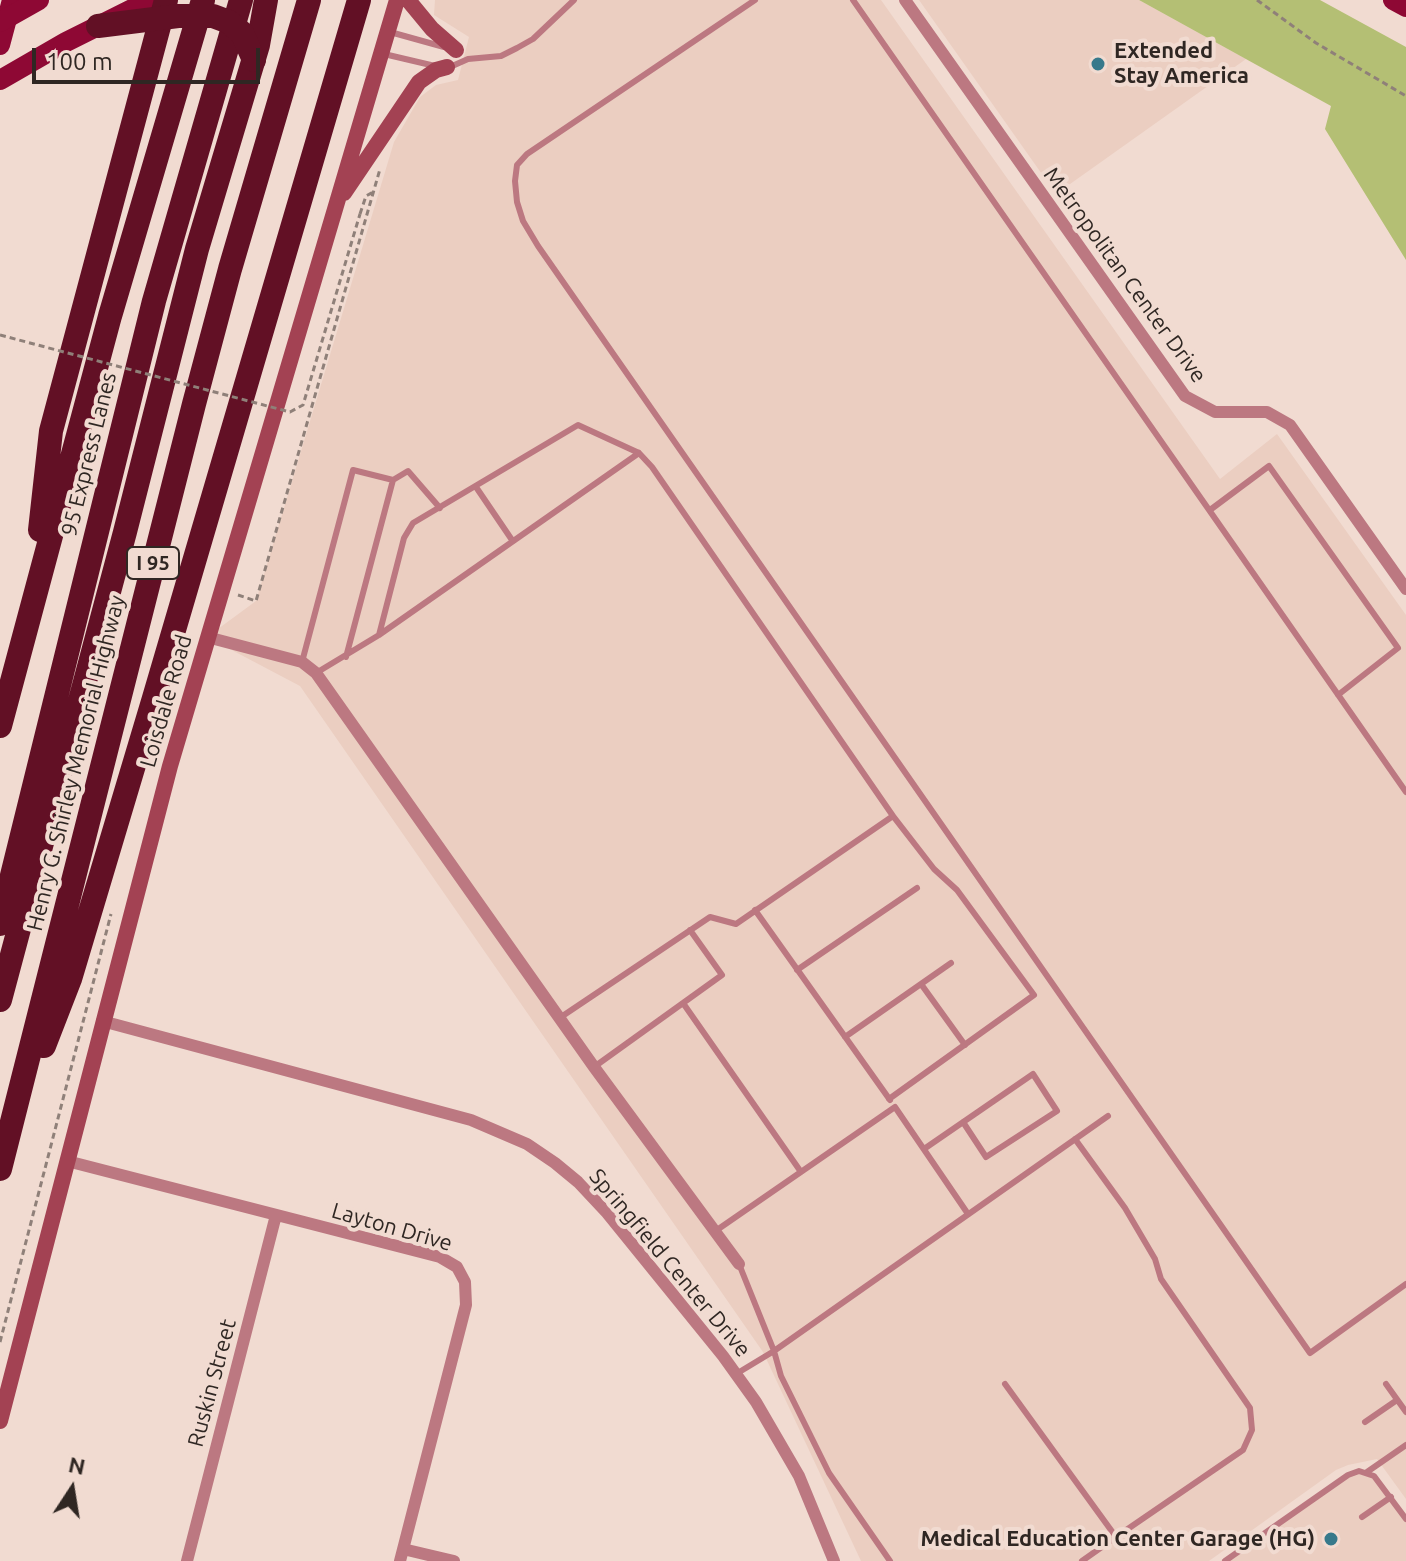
<!DOCTYPE html>
<style>
body{margin:0}
#map{position:relative;width:1406px;height:1561px;overflow:hidden;background:#f1dbd1;font-family:Ubuntu,sans-serif}
canvas{display:block}
.north{position:absolute;left:32px;top:1449px;width:80px;height:80px;-webkit-text-stroke:6px #f1dbd1;paint-order:stroke;rotate:12deg;font-size:22px;font-weight:700;line-height:32px;text-align:center;color:#2f2723}
.north::after{content:'';display:block;margin:auto;width:28px;height:36px;background:#2f2723;clip-path:polygon(50% 0,100% 100%,50% 72%,0 100%)}
.scale{position:absolute;left:32px;top:48px;width:228px;height:36px;box-sizing:border-box;border:4px solid #2f2723;border-top:0;padding-left:10px;font-size:24px;line-height:28px;white-space:nowrap;color:#2f2723;-webkit-text-stroke:6px #f1dbd1;paint-order:stroke}
</style>
<div id="map">
<canvas width="1406" height="1561"></canvas>
<div class="north">N</div>
<div class="scale">100 m</div>
</div>
<script>
const g = document.querySelector('canvas').getContext('2d');
g.lineJoin = 'round';
function paint(path, color) { g.fillStyle = color; g.fill(path, 'evenodd'); }
const poly = rows => new Path2D(rows.map(r => 'M' + r).join(''));
function trace(path, color, width, dash) { g.strokeStyle = color; g.lineWidth = width; g.lineCap = dash ? 'butt' : 'round'; g.setLineDash(dash || []); g.stroke(path); }
function label(font, color, halo, rows, align = 'center') {
  g.font = font + ' Ubuntu,sans-serif'; g.lineWidth = 8; g.setLineDash([]); g.textBaseline = 'middle'; g.strokeStyle = halo; g.fillStyle = color; for (const [text, x, y, turn = 0] of rows) {
    g.save(); g.translate(x, y); g.rotate((+turn || 0) * Math.PI / 180); g.textAlign = isNaN(turn) ? turn : align; if (halo) g.strokeText(text, 0, 0); g.fillText(text, 0, 0); g.restore();
  }
}
paint(poly([
 [435,0,881,0,1220,479,1277,434,1406,615,1406,1499,1377,1459,1348,1465,1336,1470,1209,1561,861,1561,763,1352,300,686,207,637,256,601,394,142,420,97,436,85,458,80,469,37,434,15],
 [919,0,1139,0,1246,59,1056,194],
 [1367,1472,1406,1518,1406,1561,1224,1561,1348,1475]
]), '#ebcec1');
paint(poly([
 [1139,0,1320,0,1406,47,1406,260,1325,129,1331,106]
]), '#b4bf74');
trace(poly([
 [1257,0,1316,43,1406,96],
 [360,214,366,196,375,191],
 [238,595,256,601,380,169],
 [0,1342,111,914]
]), '#8f8079', 3, [6, 4]);
trace(poly([
 [755,0,527,154,517,165,515,181,517,202,523,221,538,246,1310,1353,1406,1284],
 [853,0,1406,792],
 [390,32,444,47],
 [384,54,435,66],
 [450,67,468,59,501,56,517,48,533,39,574,0],
 [476,487,512,540],
 [1210,510,1269,466,1398,648,1338,695],
 [379,635,404,538,413,523,578,425,639,453,652,467,893,816,736,924,710,917,561,1017],
 [346,657,393,480,408,471,440,508],
 [302,662,353,470,393,480],
 [316,673,379,635,639,453],
 [755,910,890,1100],
 [797,970,917,888],
 [921,984,965,1045],
 [683,1003,801,1172],
 [845,1037,951,963],
 [594,1067,722,975,690,930],
 [889,1099,1034,995,957,890,934,869,893,816],
 [924,1149,1033,1074,1057,1111,986,1157,963,1122],
 [714,1232,895,1107,968,1214],
 [739,1264,774,1351,1108,1116],
 [736,1374,774,1351,781,1376,829,1473,890,1561],
 [1005,1384,1116,1537,1243,1450,1252,1430,1250,1408,1161,1279,1155,1259,1125,1208,1075,1139],
 [1386,1384,1406,1412],
 [1365,1422,1397,1400],
 [1367,1472,1406,1445],
 [1362,1517,1391,1497],
 [1082,1561,1116,1537],
 [1225,1561,1348,1475,1359,1471,1374,1476,1406,1519]
]), '#bc7881', 6);
trace(poly([
 [905,0,1185,396,1215,412,1267,412,1290,425,1406,589],
 [207,637,302,662,316,673,594,1067,739,1264],
 [102,1021,471,1120,527,1144,555,1163,578,1182,607,1213,723,1356,756,1402,799,1476,834,1561],
 [67,1161,440,1257,457,1267,465,1282,466,1305,400,1561],
 [403,1549,454,1561],
 [187,1561,276,1215]
]), '#bc7881', 12);
trace(poly([
 [408,0,432,29,456,50],
 [344,193,419,82,436,70,447,67],
 [0,1421,170,766,397,0]
]), '#a34253', 16);
trace(poly([
 [1393,0,1406,7],
 [0,45,12,0],
 [0,80,66,42,150,0]
]), '#8e0834', 20);
trace(poly([
 [40,530,51,431,166,0],
 [0,726,110,316,203,0],
 [0,924,154,301,241,0],
 [0,1000,125,532,197,249,258,45,266,0],
 [44,1046,70,979,154,698,359,0],
 [0,1169,194,404,230,269,309,0]
]), '#621025', 24);
trace(poly([
 [0,335,290,412,303,405,360,214]
]), '#8f8079', 3, [6, 4]);
trace(poly([
 [0,22,39,0]
]), '#8e0834', 20);
trace(poly([
 [98,26,178,16,213,16,229,22,242,33,254,60]
]), '#621025', 24);
for (const [x, y, r, color] of [
 [1098,64,8,"#37798b"],
 [1331,1539,8,"#37798b"]
]) { const dot = new Path2D(); dot.arc(x, y, r, 0, 2 * Math.PI); g.fillStyle = color; g.fill(dot); trace(dot, '#f1dbd1', 3); }
for (const [x, y, w] of [
 [153,563,52]
]) { const box = new Path2D(); box.roundRect(x - w / 2, y - 16, w, 32, 6); g.fillStyle = '#f1dbd1'; g.fill(box); trace(box, '#2f2723', 2); }
label('bold 20px', '#2f2723', null, [
 ["I 95",153,563]
]);
label('bold 22px', '#2f2723', '#f1dbd1', [
 ["Extended",1114,51],
 ["Stay America",1114,76],
 ["Medical Education Center Garage (HG)",1315,1539,"right"]
], 'left');
label('22px', '#2f2723', '#f1dbd1', [
 ["Metropolitan Center Drive",1125,275,54],
 ["95 Express Lanes",89,454,-76],
 ["Loisdale Road",166,701,-74],
 ["Henry G. Shirley Memorial Highway",76,763,-76],
 ["Layton Drive",392,1227,16],
 ["Springfield Center Drive",670,1263,50],
 ["Ruskin Street",212,1383,-75]
]);
</script>
